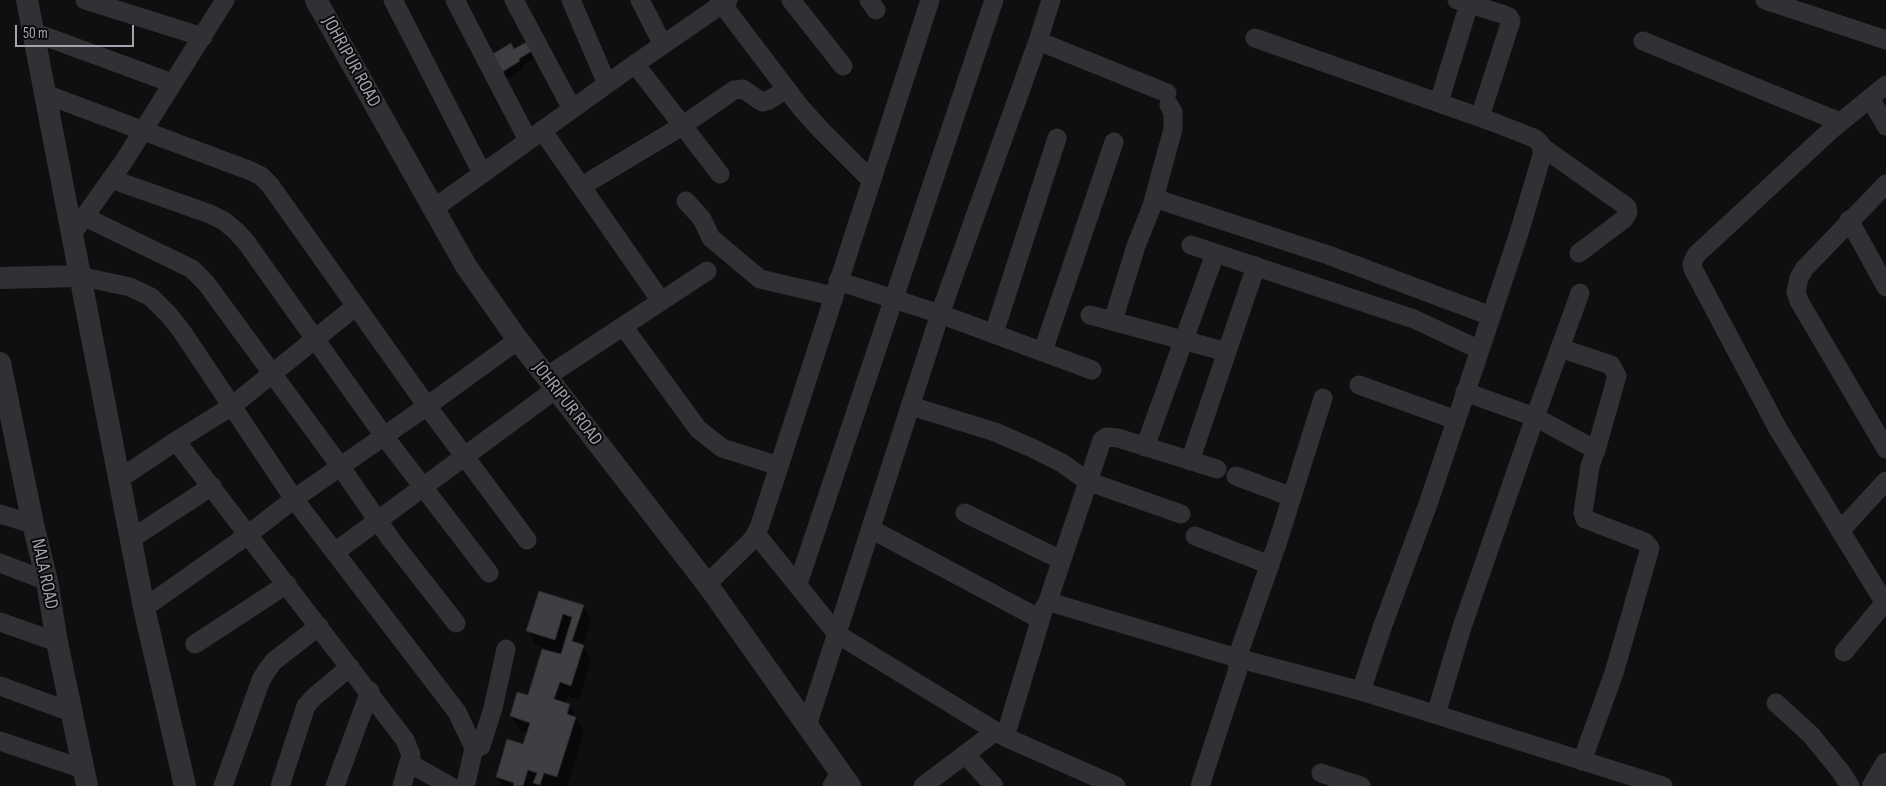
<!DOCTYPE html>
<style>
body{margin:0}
#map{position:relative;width:1886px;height:786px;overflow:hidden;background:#0f0f10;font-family:"Sofia Sans Condensed",sans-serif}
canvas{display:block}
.scale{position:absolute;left:15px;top:25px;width:119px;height:22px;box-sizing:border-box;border:2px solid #a1a5b0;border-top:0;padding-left:6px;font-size:15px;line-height:18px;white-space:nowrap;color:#a1a5b0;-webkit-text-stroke:4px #0a0a0b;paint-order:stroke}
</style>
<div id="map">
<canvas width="1886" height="786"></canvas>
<div class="scale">50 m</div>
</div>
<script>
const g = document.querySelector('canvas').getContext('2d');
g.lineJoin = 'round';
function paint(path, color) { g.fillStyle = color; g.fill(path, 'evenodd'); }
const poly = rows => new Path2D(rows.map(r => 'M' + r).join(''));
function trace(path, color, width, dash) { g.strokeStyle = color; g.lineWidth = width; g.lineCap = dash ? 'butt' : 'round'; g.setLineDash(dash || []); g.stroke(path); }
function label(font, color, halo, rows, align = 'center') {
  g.font = font + ' "Sofia Sans Condensed",sans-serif'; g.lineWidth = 4; g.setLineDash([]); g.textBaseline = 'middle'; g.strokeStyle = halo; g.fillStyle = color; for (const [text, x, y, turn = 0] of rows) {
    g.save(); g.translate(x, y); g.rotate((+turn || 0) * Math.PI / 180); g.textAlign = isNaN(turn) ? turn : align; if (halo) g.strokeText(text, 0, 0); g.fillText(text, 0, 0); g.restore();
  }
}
paint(poly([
 [529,42,538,56,522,66,523,69,504,81,490,57,514,51],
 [540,593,583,606,591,620,583,646,591,660,579,699,568,696,565,704,569,705,584,733,567,786,536,785,535,786,502,786,497,777,524,746,528,733,519,730,511,716,528,697,550,650,536,645,528,631]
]), '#0007');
const building = poly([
 [530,40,535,49,519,59,520,61,499,74,488,57,511,43,514,49,530,40],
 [539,591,584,605,572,641,584,645,571,686,560,682,554,699,570,704,567,714,576,717,557,777,544,773,540,785,533,783,537,773,528,770,523,786,513,786,514,783,496,777,507,739,523,744,530,723,510,716,517,692,528,695,542,649,561,654,572,617,563,614,555,640,526,631,539,591]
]);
paint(building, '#3e3f43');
trace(building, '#29292c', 1);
trace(poly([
 [85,0,203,37],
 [393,0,482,173],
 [455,0,528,140],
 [514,0,572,109],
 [571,0,607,84],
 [640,0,663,45],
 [719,0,801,108,821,130,871,180],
 [791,0,843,66],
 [869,0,876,10],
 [1457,0,1505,15,1509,17,1511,21,1480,117],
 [1765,0,1886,40],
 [33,32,172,83],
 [1255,38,1493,122,1534,138,1539,142,1542,147,1542,155,1519,233,1480,350,1428,504,1383,625,1361,691],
 [1038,41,1167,93],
 [1643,41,1840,122],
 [635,64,720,174],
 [1886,85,1831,130,1696,255,1692,264,1693,269,1778,429,1886,605],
 [45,94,251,171,261,176,270,185,427,406,527,540],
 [1870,98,1886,126],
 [1439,102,1469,4],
 [542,130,661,301],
 [1542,147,1627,207,1628,212,1624,219,1579,253],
 [111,179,210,214,224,221,236,231,246,242,384,436,489,573],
 [592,180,682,126,734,90,743,89,762,102,769,100,787,89],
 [1886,184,1804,269,1799,278,1796,292,1799,301,1886,449],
 [1154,198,1328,255,1491,316],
 [686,201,702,219,711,238,760,279,833,296],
 [433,209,635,64,728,0],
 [83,216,192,269,206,283,340,466,392,541,456,623],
 [1849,220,1886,287],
 [77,227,124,161,225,0],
 [1191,245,1414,319,1480,350],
 [79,276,130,287,151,297,168,314,181,330,294,499,457,712,474,748,466,783,464,786],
 [838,281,940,314,1092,370],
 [1090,315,1227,352],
 [1113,321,1136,246,1152,206,1173,129,1173,112,1169,105],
 [623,326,698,429,722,448,779,466],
 [994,333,1057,138],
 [1560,348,1611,365,1617,376,1596,450],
 [1043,351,1114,142],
 [546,377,707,271],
 [1359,385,1456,420],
 [1465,392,1535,417,1596,450,1590,466,1583,513,1585,519,1645,542,1650,548,1614,673,1582,761],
 [911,406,995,432,1032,448,1062,463,1087,481,1181,514],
 [176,441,405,740,411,755,402,786],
 [1145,447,1215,254],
 [1190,461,1256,266],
 [1236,476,1292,497],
 [119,479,176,441,232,406,356,306],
 [965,513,1061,560],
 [0,514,33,524],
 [871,529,1040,619],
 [1840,531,1886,481],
 [756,534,837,634,1005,737,1116,786],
 [1195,536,1270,565],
 [131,539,212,486],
 [335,552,556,389],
 [0,563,47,581],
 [707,584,753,539,760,525,930,0],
 [798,584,994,0],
 [1047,604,1102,440,1106,437,1118,438,1217,469],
 [144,608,249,534,294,499,427,406,518,340],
 [0,622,57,642],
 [195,644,287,584],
 [1844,652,1886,601],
 [0,686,71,712],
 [1776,703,1811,735,1841,772,1850,786],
 [1436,714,1462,627,1535,417,1580,293],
 [807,726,940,314,1038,41,1051,0],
 [1005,737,1044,608,1047,604,1053,603,1237,658,1361,691,1663,786],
 [0,741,83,769],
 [474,748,481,746,493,708,506,649],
 [965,754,994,786],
 [409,763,450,786],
 [1321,773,1361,786],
 [223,786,261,680,267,670,274,661,319,626],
 [280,786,306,706,314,697,350,667],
 [335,786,370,691],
 [832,786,840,773],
 [923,786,996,731],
 [1200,786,1238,669,1237,658,1278,541,1323,398]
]), '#313135', 19);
trace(poly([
 [27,0,144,608,185,786],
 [316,0,466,266,518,340,707,584,850,786],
 [0,278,79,276],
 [0,363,33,524,47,581,57,642,87,786],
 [1873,786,1886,764]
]), '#313135', 22);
label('19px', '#a1a5b0', '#0a0a0b', [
 ["JOHRIPUR ROAD",351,62,61],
 ["JOHRIPUR ROAD",567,404,52],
 ["NALA ROAD",44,574,78]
]);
</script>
